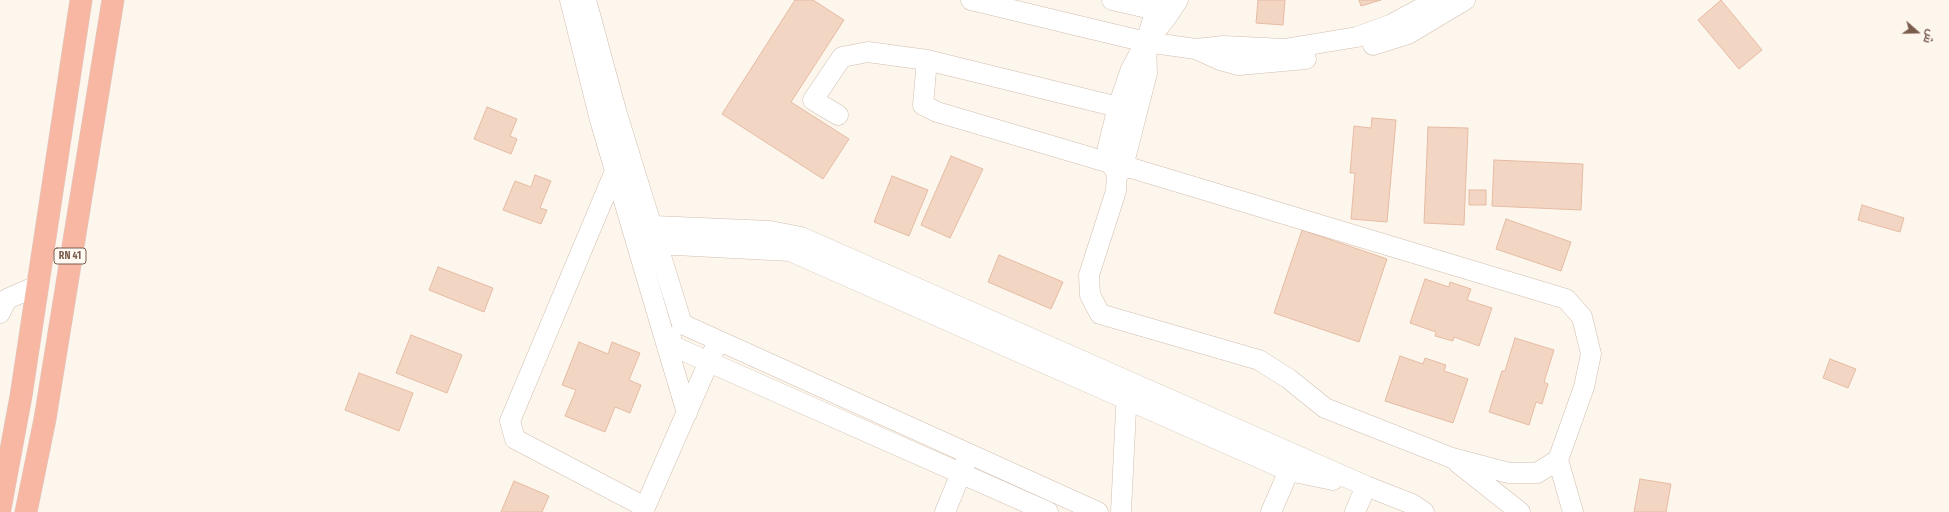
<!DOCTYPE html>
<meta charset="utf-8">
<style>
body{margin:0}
#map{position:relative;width:1949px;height:512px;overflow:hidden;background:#fdf6ec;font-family:"Fira Sans Condensed",Cairo,sans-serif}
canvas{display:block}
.north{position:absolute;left:1897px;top:12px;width:40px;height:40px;-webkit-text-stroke:3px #fffaf3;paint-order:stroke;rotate:110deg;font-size:11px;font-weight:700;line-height:16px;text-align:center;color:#7a5c4d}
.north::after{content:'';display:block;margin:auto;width:14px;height:18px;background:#7a5c4d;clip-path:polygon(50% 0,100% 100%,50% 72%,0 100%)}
</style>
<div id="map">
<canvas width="1949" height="512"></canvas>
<div class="north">ش</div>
</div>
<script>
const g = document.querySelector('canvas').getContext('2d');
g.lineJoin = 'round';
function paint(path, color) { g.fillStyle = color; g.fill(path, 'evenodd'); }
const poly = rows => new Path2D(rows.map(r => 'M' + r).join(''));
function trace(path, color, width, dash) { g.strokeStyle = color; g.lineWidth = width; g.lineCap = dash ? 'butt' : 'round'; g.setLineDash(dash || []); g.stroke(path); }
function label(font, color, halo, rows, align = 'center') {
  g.font = font + ' "Fira Sans Condensed",sans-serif'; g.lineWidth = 3.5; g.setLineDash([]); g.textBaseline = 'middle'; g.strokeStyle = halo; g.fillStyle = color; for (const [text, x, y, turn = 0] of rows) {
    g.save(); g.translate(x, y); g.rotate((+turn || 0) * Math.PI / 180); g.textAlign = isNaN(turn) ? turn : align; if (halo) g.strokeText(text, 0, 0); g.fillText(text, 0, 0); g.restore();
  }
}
const building = poly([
 [795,0,813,0,844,20,791,102,849,139,823,179,722,114,795,0],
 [1258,0,1285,0,1283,25,1256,23,1258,0],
 [1359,0,1381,0,1361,6,1359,0],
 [1721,0,1762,50,1739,69,1698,20,1721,0],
 [487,107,517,119,510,136,517,139,511,154,474,139,487,107],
 [1372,118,1396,120,1387,222,1351,219,1355,173,1350,173,1354,126,1371,128,1372,118],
 [1428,127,1468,128,1464,225,1424,223,1428,127],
 [951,156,983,169,950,238,921,225,951,156],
 [1494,160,1583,164,1581,210,1492,206,1494,160],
 [535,175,551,181,540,208,547,210,541,224,503,210,515,181,531,187,535,175],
 [892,176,928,190,909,236,874,222,892,176],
 [1469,190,1486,190,1486,205,1469,205,1469,190],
 [1862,205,1904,218,1900,232,1858,220,1862,205],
 [1506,219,1571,242,1561,271,1496,249,1506,219],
 [1302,230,1387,259,1359,342,1274,313,1302,230],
 [999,255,1063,282,1051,309,988,282,999,255],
 [438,267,493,288,484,312,429,290,438,267],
 [1425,279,1449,287,1450,282,1471,289,1467,300,1492,308,1479,346,1454,337,1453,341,1435,336,1436,332,1410,323,1425,279],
 [411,335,462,355,447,393,396,373,411,335],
 [1515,338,1554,350,1544,382,1548,384,1542,404,1536,402,1529,425,1489,412,1502,371,1505,371,1515,338],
 [579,342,608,354,612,342,640,353,629,380,641,385,630,413,615,407,605,432,565,416,576,390,562,385,579,342],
 [1400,356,1423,364,1425,358,1446,365,1444,371,1468,379,1453,423,1385,401,1400,356],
 [1830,359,1856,369,1848,388,1823,378,1830,359],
 [359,373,413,393,399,431,345,410,359,373],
 [1640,479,1671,484,1666,512,1634,512,1640,479],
 [514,481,549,496,542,512,501,512,514,481]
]);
paint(building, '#f3d5c3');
trace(building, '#e6bba3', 1);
const minor = poly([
 [570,0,600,120,666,343,1048,512],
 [586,0,617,114,682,324,1098,512],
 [971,0,1146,42,1196,49,1224,46,1284,49,1357,37,1390,25,1437,0],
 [1112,0,1143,7,1156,0],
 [1373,45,1408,34,1465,0],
 [1198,50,1220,60,1239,65,1306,59],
 [927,60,923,105,937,112,1110,163,1117,173,1116,191,1089,275,1090,295,1100,314,1259,360,1289,379,1325,408,1452,458,1509,473,1537,473,1558,460,1584,387,1591,354,1582,317,1566,299,1128,167,1117,173],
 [838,115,813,100,842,57,868,52,927,60,1118,107],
 [1110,163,1108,147,1118,107,1131,69,1146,42,1159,0],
 [1128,167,1125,159,1147,73,1146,42,1166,18,1178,0],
 [615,171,510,421,515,439,645,507],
 [631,225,770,231,801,237,1366,486,1412,504,1424,512],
 [637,243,790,251,1289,471,1333,480],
 [0,313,7,299,37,286],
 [671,337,666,343,687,413],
 [1558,460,1573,512],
 [1458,463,1520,512],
 [643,512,714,350],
 [945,512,966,461],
 [1121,512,1127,389],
 [1271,512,1294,459],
 [1355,512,1366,486]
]);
const highway = poly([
 [0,509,21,396,81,0],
 [26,512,45,419,113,0]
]);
trace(minor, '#d1beb0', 21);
trace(highway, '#dad1cd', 23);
trace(minor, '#fff', 20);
trace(highway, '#f7b7a3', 22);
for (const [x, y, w] of [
 [70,256,32]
]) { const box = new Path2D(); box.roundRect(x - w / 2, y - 8, w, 16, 3); g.fillStyle = '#fffaf3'; g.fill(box); trace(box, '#7a5c4d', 1); }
label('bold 10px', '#7a5c4d', null, [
 ["RN 41",70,256]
]);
</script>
